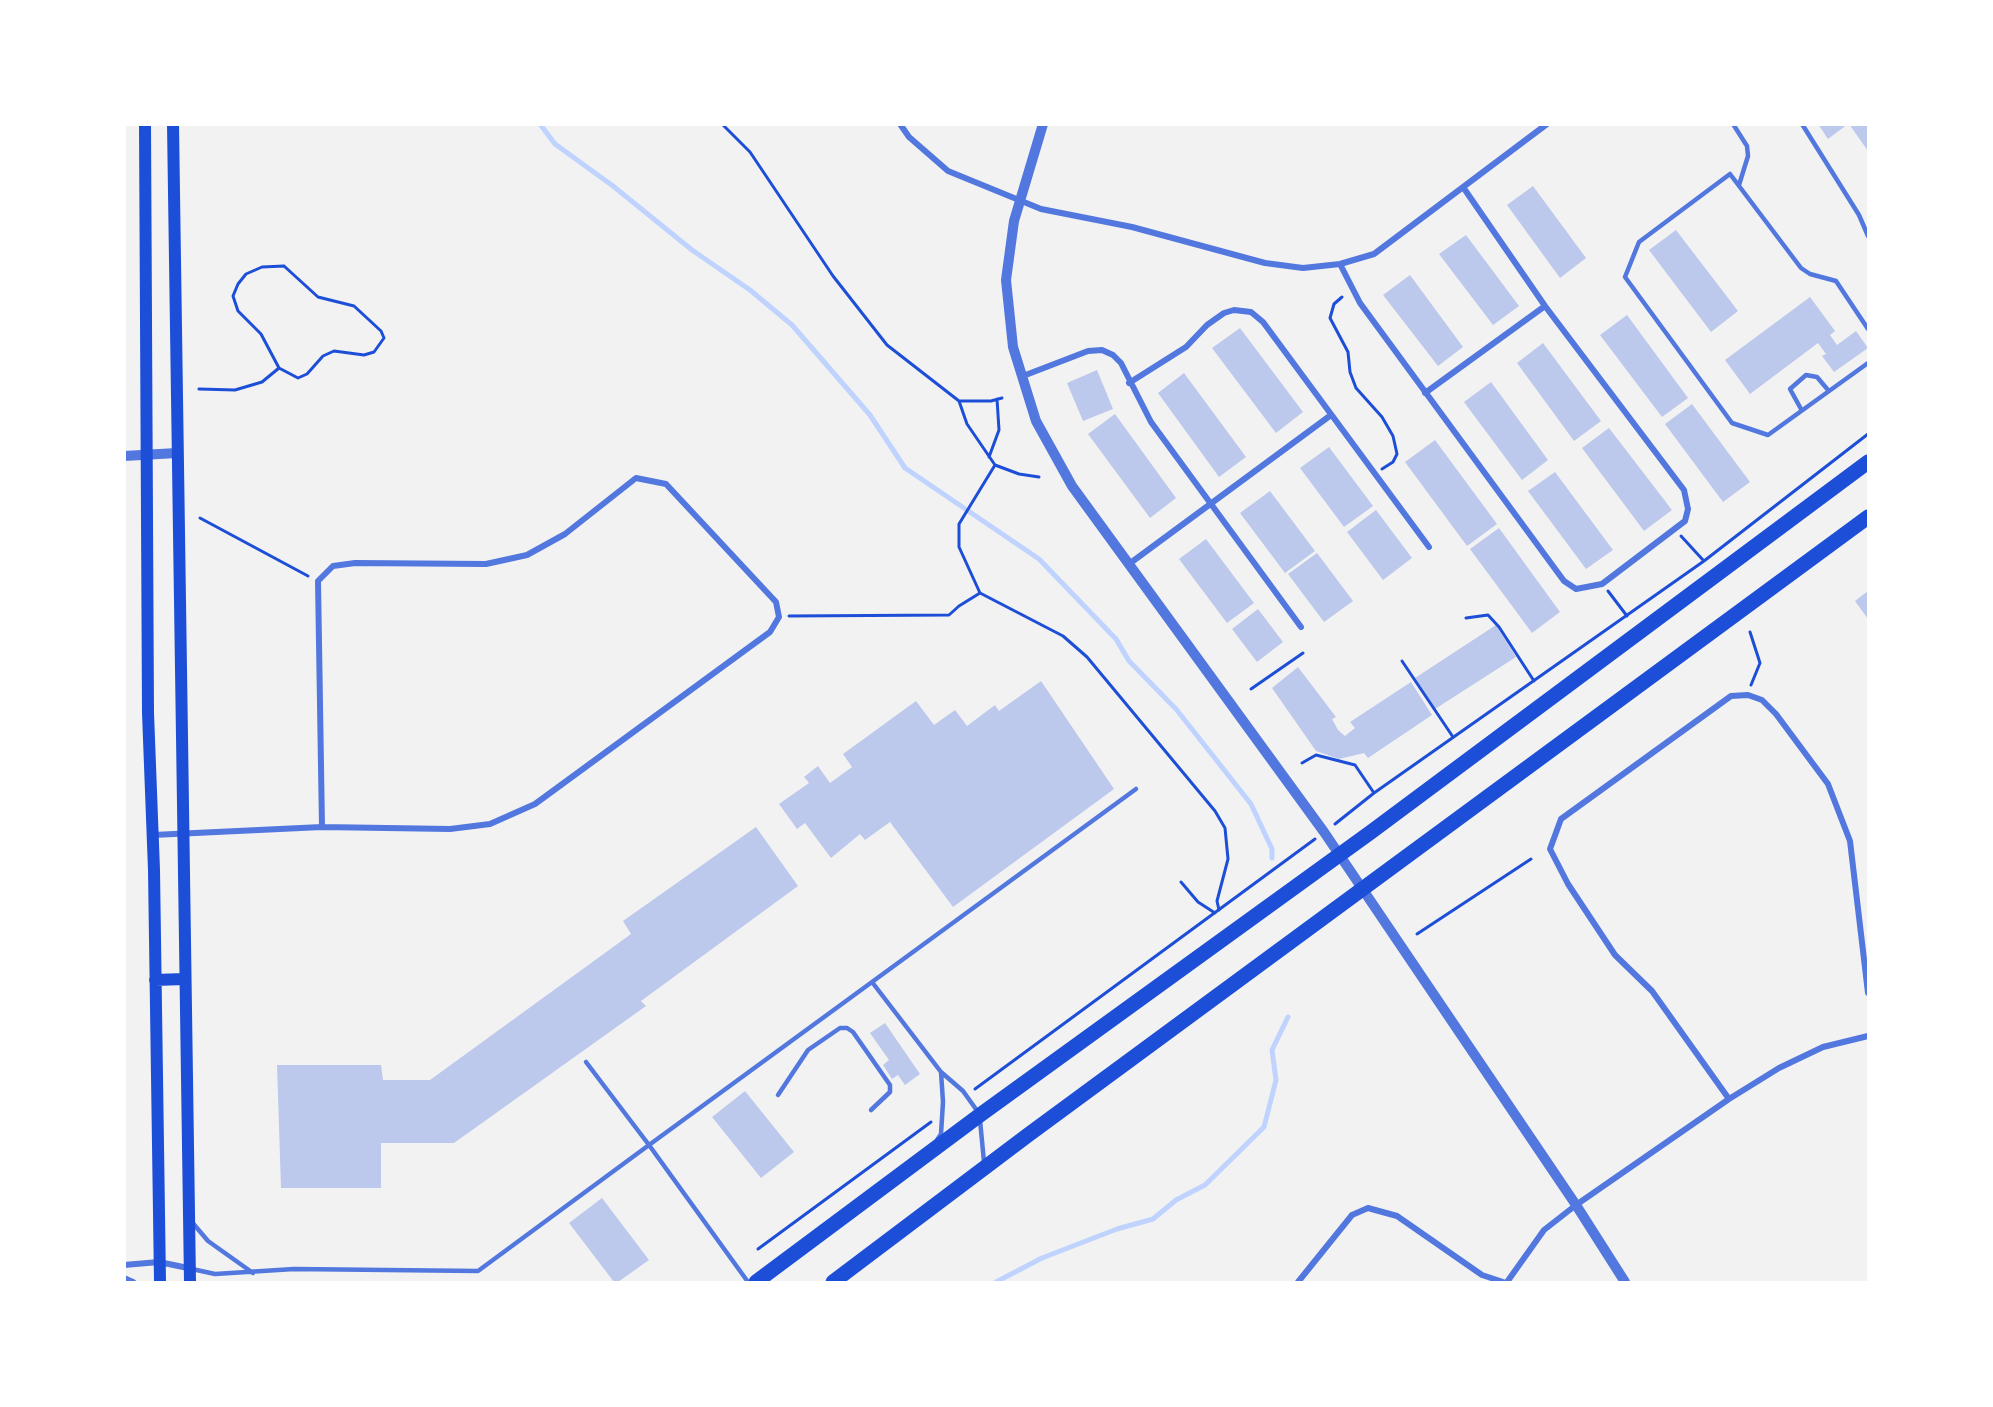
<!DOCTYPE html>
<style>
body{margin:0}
#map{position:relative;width:1993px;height:1407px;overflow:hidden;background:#f2f2f2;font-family:"Nunito Sans",sans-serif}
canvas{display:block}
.frame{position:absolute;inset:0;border:126px solid #fff;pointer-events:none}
</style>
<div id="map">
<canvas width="1993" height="1407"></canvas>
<div class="frame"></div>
</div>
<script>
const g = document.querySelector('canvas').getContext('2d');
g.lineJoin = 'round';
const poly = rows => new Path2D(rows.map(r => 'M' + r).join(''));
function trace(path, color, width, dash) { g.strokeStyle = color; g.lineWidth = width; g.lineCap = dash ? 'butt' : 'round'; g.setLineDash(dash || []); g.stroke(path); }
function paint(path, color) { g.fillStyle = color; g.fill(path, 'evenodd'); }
trace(poly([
 [540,124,555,144,613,186,692,250,750,290,792,325,870,415,905,468,1039,559,1116,639,1129,661,1176,709,1251,804,1272,849,1272,858],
 [996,1282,1042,1258,1117,1229,1153,1219,1176,1200,1205,1185,1264,1127,1276,1080,1272,1050,1288,1017]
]), '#bfd3fe', 5);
paint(poly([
 [1818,124,1848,124,1828,139],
 [1849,124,1868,124,1868,151],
 [1533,186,1586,258,1560,278,1507,205],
 [1676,230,1738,311,1711,332,1649,250],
 [1466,235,1519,306,1493,325,1439,254],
 [1410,275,1463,347,1438,366,1383,295],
 [1810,297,1835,331,1830,335,1837,345,1856,331,1868,348,1834,372,1822,356,1826,354,1818,343,1750,394,1725,360],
 [1627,315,1688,398,1662,417,1600,335],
 [1240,328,1303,412,1276,433,1212,348],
 [1543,343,1601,421,1574,441,1517,363],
 [1097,370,1113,409,1083,421,1067,383],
 [1184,373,1246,457,1219,477,1158,393],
 [1491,382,1548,460,1522,480,1464,402],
 [1692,404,1750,482,1723,502,1665,424],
 [1115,414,1176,498,1150,518,1088,434],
 [1609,428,1672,510,1644,531,1582,448],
 [1435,440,1497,524,1467,546,1405,462],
 [1329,447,1373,506,1344,527,1300,468],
 [1555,472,1613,550,1586,569,1528,491],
 [1270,491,1315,551,1285,573,1240,513],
 [1376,510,1412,558,1383,580,1347,532],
 [1499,528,1560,612,1532,633,1470,549],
 [1206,539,1254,603,1227,623,1179,559],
 [1317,553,1353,601,1324,622,1288,574],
 [1868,591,1868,619,1855,601],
 [1258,609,1283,642,1257,662,1232,629],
 [1496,625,1516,657,1435,709,1415,678],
 [1298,667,1336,717,1332,719,1338,730,1345,736,1355,728,1350,722,1411,682,1432,715,1368,758,1364,753,1339,759,1316,751,1272,688],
 [1041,681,1114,789,953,907,890,822,865,840,860,834,831,858,805,823,797,829,779,804,809,783,804,777,818,766,830,783,852,767,843,754,916,701,934,725,955,710,967,726,995,705,999,711],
 [756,827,798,886,641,1001,646,1006,454,1143,381,1143,381,1188,281,1188,277,1065,381,1065,383,1080,430,1080,631,934,623,921],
 [885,1023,920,1074,905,1085,898,1075,892,1079,883,1065,889,1060,870,1033],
 [745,1091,794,1152,761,1178,712,1117],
 [602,1198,649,1260,618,1282,614,1282,569,1223]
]), '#bdc9ec');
trace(poly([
 [722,124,750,152,833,276,887,345,959,401,967,424,995,465,1019,474,1039,477],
 [284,266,318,297,354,306,381,331,384,338,374,352,364,355,334,351,323,356,307,374,298,378,279,368,261,334,238,311,233,296,238,284,246,274,262,267,284,266],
 [1342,297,1334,304,1330,318,1348,352,1350,372,1356,388,1382,417,1393,436,1397,454,1393,462,1382,469],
 [199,389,235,390,262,382,279,368],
 [959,401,991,401,1002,398],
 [989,457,999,430,997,399],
 [995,465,959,524,959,547,980,593,1063,636,1087,657,1215,811,1225,828,1228,859,1217,901,1219,910],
 [200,518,308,576],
 [1681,536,1703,560],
 [1608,591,1627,616],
 [789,616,949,615,959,606,980,593],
 [1466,618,1488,615,1499,627,1534,681],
 [1750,632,1760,663,1751,685],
 [1402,661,1453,737],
 [1251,689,1303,653],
 [1302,763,1316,755,1355,765,1374,793],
 [1335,824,1374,793,1704,561,1868,434],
 [1181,882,1198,902,1215,913],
 [1417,934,1531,859],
 [975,1089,1315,839],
 [758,1249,931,1122]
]), '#1d4ed8', 3);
trace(poly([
 [1733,124,1747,146,1748,156,1739,185],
 [1802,124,1859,215,1868,236],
 [1868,329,1836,281,1810,274,1801,268,1730,174,1639,242,1625,277,1732,423,1768,435,1868,363],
 [1801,409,1790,389,1806,375,1817,377,1828,390],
 [872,982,941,1072,963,1091,978,1112],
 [586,1062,649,1145,1136,789],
 [778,1095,808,1050,840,1028,847,1028,853,1032,890,1085,890,1092,871,1110],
 [980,1120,984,1162],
 [937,1140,941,1134,943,1102,941,1072],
 [191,1221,208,1241,253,1273],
 [192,1269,215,1274,294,1269,478,1271,649,1145,748,1282]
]), '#5277de', 4.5);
trace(poly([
 [900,124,909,137,948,171,1041,209,1132,227,1265,263,1303,268,1340,264,1374,254,1547,124],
 [1340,264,1360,303,1564,581,1576,589,1602,584,1685,521,1688,509,1684,490,1545,306,1463,187],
 [1023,376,1088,351,1102,350,1113,355,1121,363,1151,422,1301,627],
 [1129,383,1186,347,1207,325,1224,313,1234,310,1251,312,1263,322,1429,547],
 [1425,393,1545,306],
 [1129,564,1331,415],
 [153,835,322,827,450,829,490,824,535,804,770,632,779,617,776,602,666,484,636,478,565,534,527,555,486,564,355,563,333,566,318,581,322,827],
 [1729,1099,1652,991,1615,955,1568,884,1550,849,1561,819,1731,696,1748,695,1762,700,1776,714,1828,784,1850,841,1868,993],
 [124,1265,159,1262,188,1268],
 [124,1278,133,1282],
 [1298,1282,1352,1215,1368,1208,1397,1216,1482,1275,1503,1282],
 [1507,1282,1544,1230,1576,1205,1729,1099,1779,1068,1823,1047,1868,1036]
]), '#5277de', 6);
trace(poly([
 [1043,124,1014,221,1006,280,1013,347,1036,421,1072,486,1324,832,1576,1205,1625,1282],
 [124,456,177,453]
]), '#5277de', 10);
trace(poly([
 [145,124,148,713,154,870,160,1282],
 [173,124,190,1282],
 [155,980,184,979]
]), '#1d4ed8', 12);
trace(poly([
 [756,1282,980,1115,1371,832,1868,462],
 [833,1282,1028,1135,1868,517]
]), '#1d4ed8', 15);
</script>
